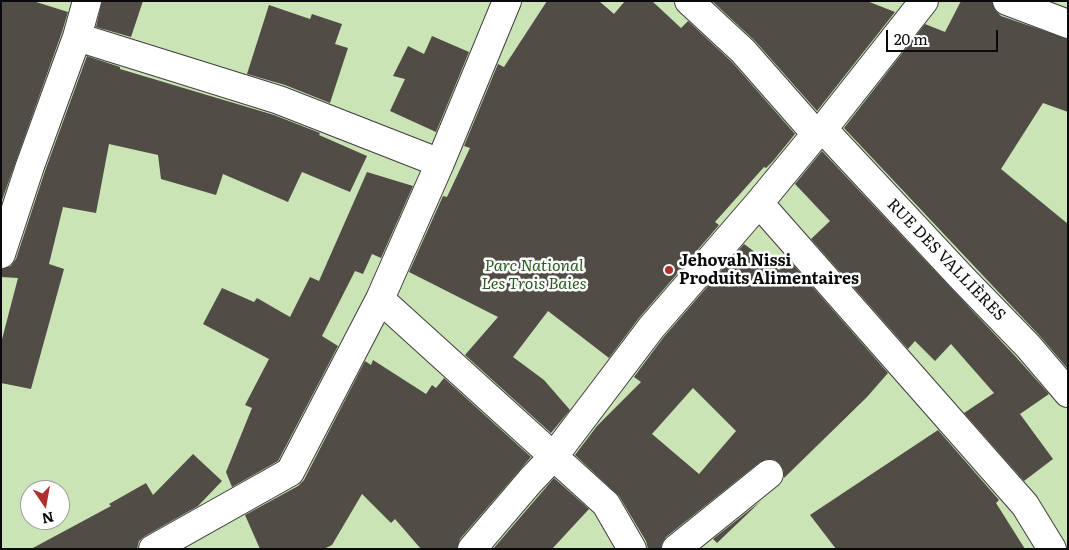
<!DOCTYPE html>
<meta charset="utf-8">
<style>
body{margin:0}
#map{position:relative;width:1069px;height:550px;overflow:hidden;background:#fdfbe9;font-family:Literata,serif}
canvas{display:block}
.frame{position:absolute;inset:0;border:2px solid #0a0a0a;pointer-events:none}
.north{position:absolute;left:20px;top:480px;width:50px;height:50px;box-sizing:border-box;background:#fff;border:1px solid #9d9d9d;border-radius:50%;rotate:168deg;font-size:14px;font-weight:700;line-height:20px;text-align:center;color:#0a0a0a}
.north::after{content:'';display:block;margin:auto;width:18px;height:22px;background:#af2f2e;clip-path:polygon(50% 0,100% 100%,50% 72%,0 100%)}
.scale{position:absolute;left:886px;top:30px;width:112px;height:22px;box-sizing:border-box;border:2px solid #0a0a0a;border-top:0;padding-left:6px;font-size:15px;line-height:18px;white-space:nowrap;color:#0a0a0a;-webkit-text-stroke:4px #fff;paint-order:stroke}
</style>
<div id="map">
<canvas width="1069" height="550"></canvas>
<div class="frame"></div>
<div class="north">N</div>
<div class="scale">20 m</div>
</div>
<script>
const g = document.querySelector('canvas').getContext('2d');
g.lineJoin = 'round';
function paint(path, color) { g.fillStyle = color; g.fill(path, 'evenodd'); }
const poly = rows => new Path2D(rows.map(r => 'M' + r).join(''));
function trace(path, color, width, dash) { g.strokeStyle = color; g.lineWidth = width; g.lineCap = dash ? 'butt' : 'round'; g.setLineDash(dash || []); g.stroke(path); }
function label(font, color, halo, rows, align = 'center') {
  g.font = font + ' Literata,serif'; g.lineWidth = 5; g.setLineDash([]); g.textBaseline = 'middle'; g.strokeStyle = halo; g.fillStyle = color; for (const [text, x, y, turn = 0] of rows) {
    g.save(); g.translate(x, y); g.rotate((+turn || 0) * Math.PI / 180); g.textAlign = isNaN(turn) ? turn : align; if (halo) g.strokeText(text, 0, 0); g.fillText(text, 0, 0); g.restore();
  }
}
paint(poly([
 [1,1,1068,1,1068,549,1,549],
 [30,490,60,490,60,520,30,520]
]), '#cbe4b6');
paint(poly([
 [1,1,33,1,68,12,62,32,1,203],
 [102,1,143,1,131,37,96,27],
 [547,1,599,1,614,14,625,1,652,1,681,28,688,21,732,62,795,134,773,161,766,168,764,167,715,222,719,225,639,318,609,358,548,311,513,357,544,380,570,410,551,433,465,355,498,317,409,272,443,196,447,197,470,148,464,146,498,64,504,67],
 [712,1,867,1,895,12,817,111,755,41],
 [961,1,992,1,995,10,1001,16,1068,39,1068,112,1043,103,1001,169,1068,224,1068,369,1039,335,844,128,925,24,945,32],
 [269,5,310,19,312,14,342,24,335,44,348,48,330,103,285,85,247,74],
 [432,36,469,52,436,132,390,111,405,79,393,76,408,46,424,54],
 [87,56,120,67,120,69,274,115,320,133,319,135,367,156,350,192,302,172,288,202,223,174,216,195,161,179,158,155,109,144,96,213,63,207,49,264,64,269,31,389,1,383,1,343,18,278,1,277,1,269,11,266,16,259,45,171],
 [822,151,1016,357,1049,394,1020,414,1053,459,1024,481,964,413,994,393,951,344,935,361,915,341,908,349,811,239,830,221,795,184],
 [367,172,413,186,381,258,372,254,363,274,355,271,322,336,338,346,278,461,232,487,226,472,252,408,245,405,269,359,203,324,222,288,254,302,257,298,290,317,310,277,319,281],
 [744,244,779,270,789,260,888,373,867,397,784,478,784,471,781,465,775,460,767,459,760,462,666,537,662,543,661,549,648,549,646,541,619,496,575,455,597,426,641,382,634,377,663,338],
 [693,388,736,431,699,474,652,434],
 [373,360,426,394,432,385,436,388,444,378,531,457,460,539,457,549,421,549,395,519,391,523,362,494,332,545,324,549,260,549,245,515,298,486,304,480,365,361,371,365],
 [938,430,999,500,996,503,1025,549,836,549,810,515],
 [193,454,222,481,198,506,145,536,139,541,137,549,31,549,111,506,109,504,146,483,153,495],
 [554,478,589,509,552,549,493,549],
 [761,501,717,543,713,539]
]), '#524c47');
const minor = poly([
 [689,1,743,51,816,134],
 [1007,1,1068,24],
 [77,37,279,100,440,163],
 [823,129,962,278,1028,346,1068,393],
 [759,203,1025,505,1052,549],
 [1,254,30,166,77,37,87,1],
 [380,299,606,504,632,549],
 [153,549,290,472,380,299,440,163,507,1],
 [472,549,531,480,554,456,651,328,759,203,816,134,823,129,924,1],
 [676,549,769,474]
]);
trace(minor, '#3d3d3d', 30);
trace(minor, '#fff', 28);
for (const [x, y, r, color] of [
 [669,270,5,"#af2f2e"]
]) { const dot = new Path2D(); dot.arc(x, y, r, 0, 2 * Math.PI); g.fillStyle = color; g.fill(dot); trace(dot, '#fff', 2); }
label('16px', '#0a0a0a', '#fff', [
 ["RUE DES VALLIÈRES",946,260,46]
]);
label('bold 16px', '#0a0a0a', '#fff', [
 ["Jehovah Nissi",679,261],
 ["Produits Alimentaires",679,279]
], 'left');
label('italic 16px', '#295c20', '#fff', [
 ["Parc National",534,266],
 ["Les Trois Baies",534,284]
]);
</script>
